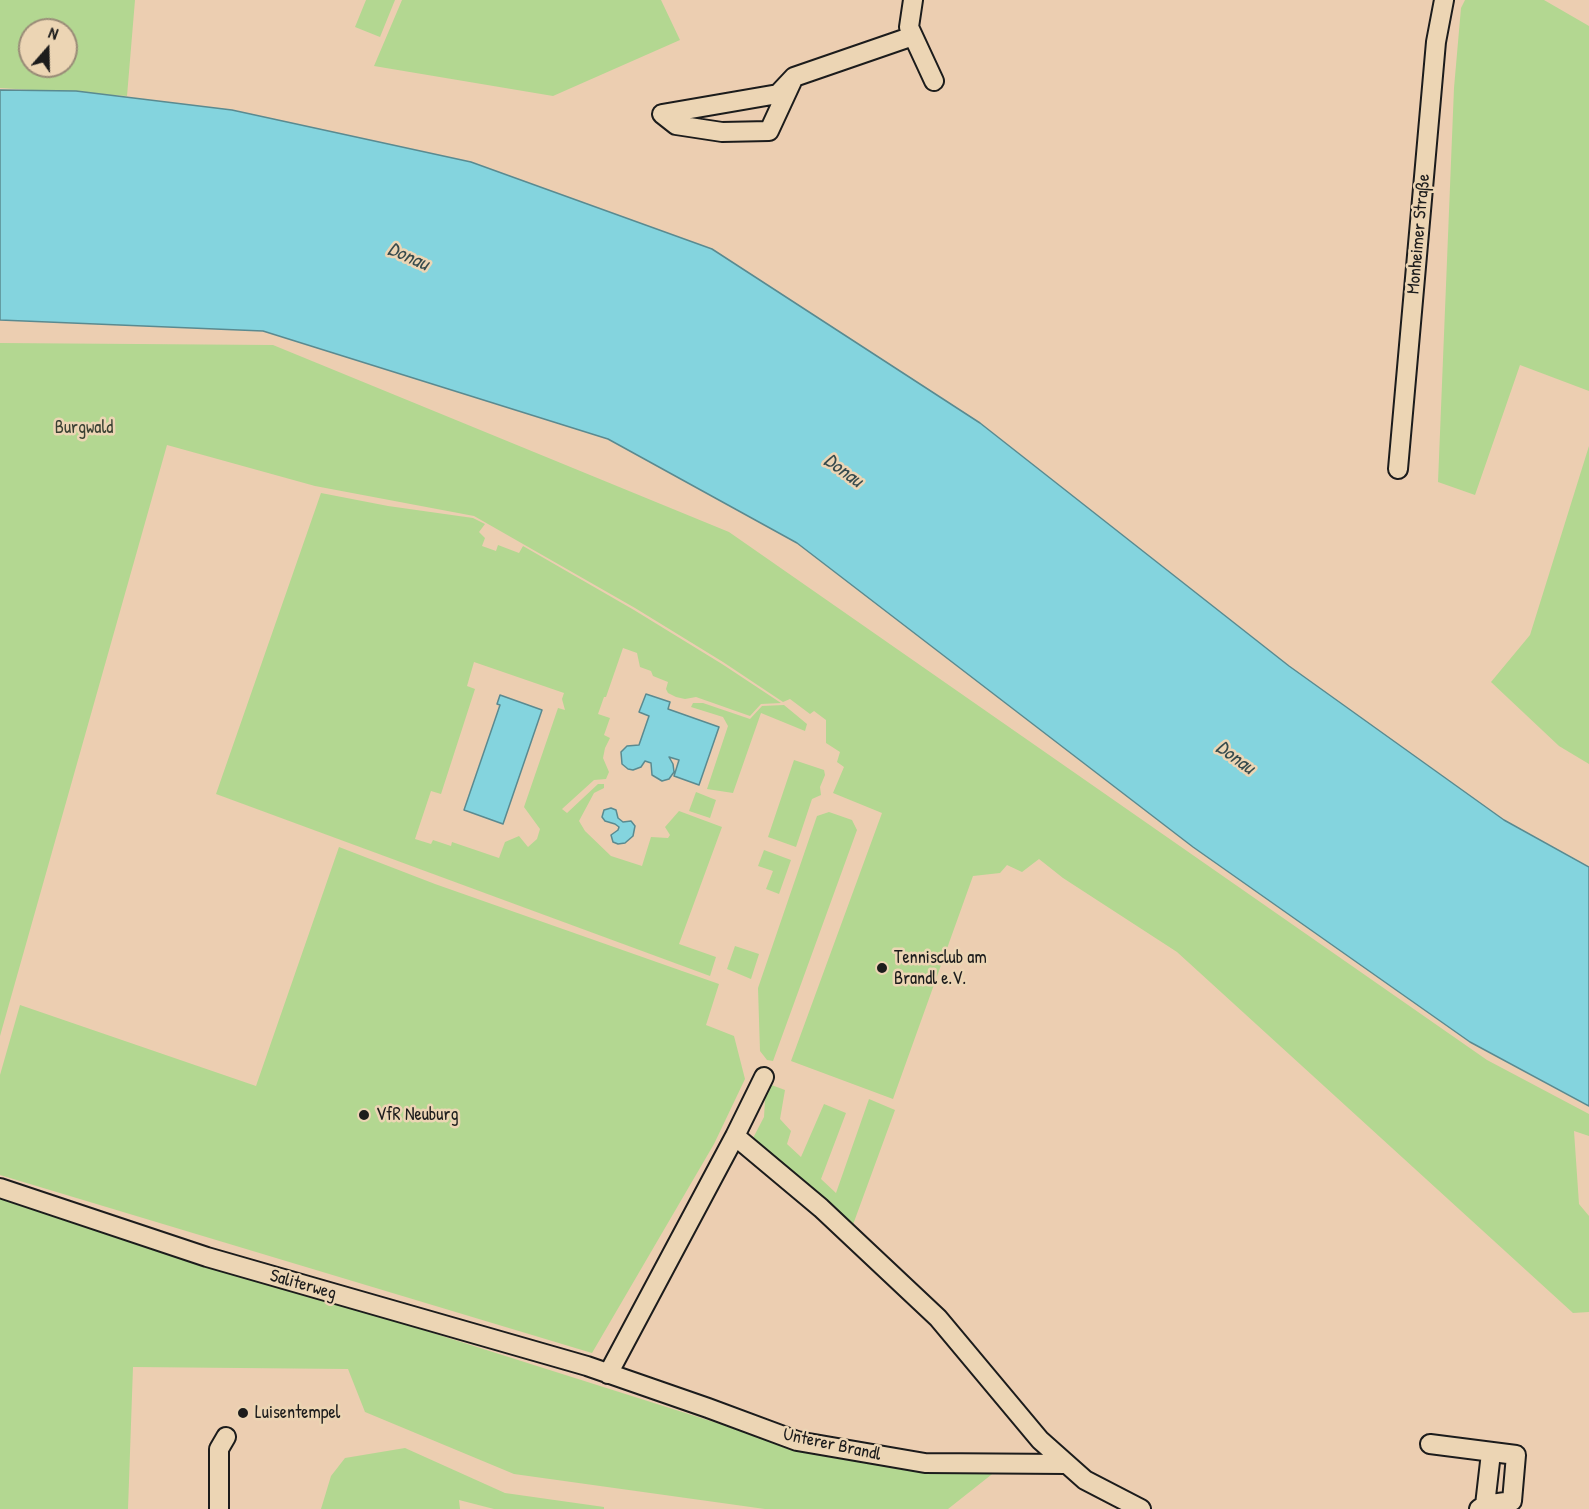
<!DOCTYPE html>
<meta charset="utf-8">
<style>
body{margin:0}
#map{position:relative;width:1589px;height:1509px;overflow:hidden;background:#ecceb1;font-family:"Patrick Hand",sans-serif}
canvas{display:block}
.north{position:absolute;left:18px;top:18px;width:60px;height:60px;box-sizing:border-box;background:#ecd5b4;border:2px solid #998b77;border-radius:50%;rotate:20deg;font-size:16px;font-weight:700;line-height:24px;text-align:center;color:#1c1c1c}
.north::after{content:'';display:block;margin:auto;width:21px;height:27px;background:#1c1c1c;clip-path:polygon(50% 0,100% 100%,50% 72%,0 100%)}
</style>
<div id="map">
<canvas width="1589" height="1509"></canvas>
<div class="north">N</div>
</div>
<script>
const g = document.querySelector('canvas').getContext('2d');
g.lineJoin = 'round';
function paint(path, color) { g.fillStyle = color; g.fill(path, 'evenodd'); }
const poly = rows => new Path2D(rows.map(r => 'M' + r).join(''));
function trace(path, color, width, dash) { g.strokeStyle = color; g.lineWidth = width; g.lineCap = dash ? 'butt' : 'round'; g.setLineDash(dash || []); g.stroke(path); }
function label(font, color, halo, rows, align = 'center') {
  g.font = font + ' "Patrick Hand",sans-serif'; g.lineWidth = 5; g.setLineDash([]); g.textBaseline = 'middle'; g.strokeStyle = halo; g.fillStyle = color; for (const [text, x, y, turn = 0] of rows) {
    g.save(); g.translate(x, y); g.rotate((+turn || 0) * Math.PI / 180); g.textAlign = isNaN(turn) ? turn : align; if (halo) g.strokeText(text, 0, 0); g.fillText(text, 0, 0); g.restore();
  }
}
paint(poly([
 [0,0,135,0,127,96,0,88],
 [30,30,66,30,66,66,30,66],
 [366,0,395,0,380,37,355,27],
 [402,0,661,0,680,40,553,96,374,66],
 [1465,0,1544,0,1589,26,1589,391,1520,365,1475,495,1438,482,1454,88,1461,8],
 [0,343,273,345,729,532,1487,1060,1589,1114,1589,1136,1574,1131,1579,1204,1589,1216,1589,1312,1573,1313,1177,952,1063,878,1039,859,1022,872,1007,865,1000,873,973,876,893,1099,791,1061,882,813,833,793,844,767,837,762,840,752,826,743,826,720,814,711,810,714,790,699,783,702,723,662,635,608,474,516,315,486,167,445,0,1036],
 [1589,446,1589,764,1559,746,1491,682,1530,635],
 [321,493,388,506,473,518,485,524,479,532,485,538,482,546,496,551,498,545,519,553,523,546,634,610,722,664,781,703,761,704,750,716,696,697,685,699,676,697,668,693,666,689,668,682,653,676,651,671,640,667,637,653,623,648,606,697,604,697,598,714,610,718,604,735,610,738,605,748,603,758,609,772,606,779,594,780,562,809,567,813,598,784,604,784,604,788,594,793,579,821,585,831,611,856,642,866,651,837,668,838,670,835,665,827,679,811,722,827,679,944,716,957,710,976,216,794],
 [474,662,564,693,562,699,565,710,558,708,524,807,540,829,537,839,528,847,519,836,505,842,499,858,452,842,451,846,433,840,431,844,415,839,431,791,441,794,475,689,467,686],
 [693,703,703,703,750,719,762,706,784,705,807,724,805,731,761,713,733,793,707,789,728,726,723,717,691,707],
 [794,760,824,770,825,775,820,787,821,795,812,799,796,847,768,837],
 [696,792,716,800,710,818,689,811],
 [829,812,852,820,857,830,773,1061,767,1060,760,1051,758,988,817,816],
 [339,847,435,884,719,984,706,1025,734,1036,745,1079,714,1144,592,1353,0,1175,0,1075,20,1005,256,1086],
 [764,850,791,860,779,894,766,889,773,871,758,866],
 [735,946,759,954,751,979,727,969],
 [766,1083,785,1090,780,1119,791,1131,787,1144,801,1157,824,1104,846,1113,821,1179,836,1193,869,1099,895,1110,851,1230,751,1142,764,1117],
 [0,1196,796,1448,996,1471,948,1509,765,1509,514,1474,365,1412,348,1369,133,1367,128,1509,0,1509],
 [405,1448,505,1493,604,1507,604,1509,494,1509,459,1500,460,1509,321,1509,331,1476,345,1458]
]), '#b3d791');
const water = poly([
 [0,90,76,91,232,110,471,162,712,249,980,423,1289,666,1504,820,1589,867,1589,1106,1470,1042,1193,847,797,543,608,439,263,331,0,320,0,90],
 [646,694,670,702,668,709,719,727,699,785,674,776,679,760,669,757,673,764,674,772,669,779,662,781,652,775,651,763,645,761,641,767,633,770,628,769,622,764,621,752,627,746,639,745,649,716,639,712,646,694],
 [500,695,542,710,503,824,464,810,500,705,497,704,500,695],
 [611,808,616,810,618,818,623,822,631,821,635,826,633,836,625,843,618,844,613,842,611,835,618,830,619,827,615,824,605,821,602,817,604,810,611,808]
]);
paint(water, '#84d4de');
trace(water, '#5a8a90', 1.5);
const minor = poly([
 [913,0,909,27,934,81],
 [794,77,769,131,722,132,676,125,662,114,778,94,794,77,913,36],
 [1398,469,1436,42,1444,0],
 [735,1136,821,1208,938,1318,1040,1440,1085,1480,1141,1509],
 [0,1188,207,1257,587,1366,708,1408,797,1441,925,1463,1066,1464],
 [608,1374,735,1136,764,1077],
 [1430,1444,1516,1455,1512,1501,1485,1505,1479,1509],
 [1485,1505,1491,1453],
 [219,1509,219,1449,226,1437]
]);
trace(minor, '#1c1c1c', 22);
trace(minor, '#ecd5b4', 18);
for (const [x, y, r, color] of [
 [882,968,6,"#1c1c1c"],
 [364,1115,6,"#1c1c1c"],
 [243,1413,6,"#1c1c1c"]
]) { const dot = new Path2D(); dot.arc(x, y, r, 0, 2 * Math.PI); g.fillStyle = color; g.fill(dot); trace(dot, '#ecd5b4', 2); }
label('18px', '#1c1c1c', '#ecd5b4', [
 ["Monheimer Straße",1419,234,-85],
 ["Saliterweg",303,1285,16],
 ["Unterer Brandl",832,1445,12]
]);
label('18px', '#3a4133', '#ecd5b4', [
 ["Burgwald",84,428]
]);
label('18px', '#1c1c1c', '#ecd5b4', [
 ["Tennisclub am",894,958],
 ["Brandl e.V.",894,979],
 ["VfR Neuburg",376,1115],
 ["Luisentempel",255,1413]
], 'left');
label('italic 20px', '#364a4c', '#ecd5b4', [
 ["Donau",408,257,24],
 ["Donau",843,471,36],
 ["Donau",1235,758,36]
]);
</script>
